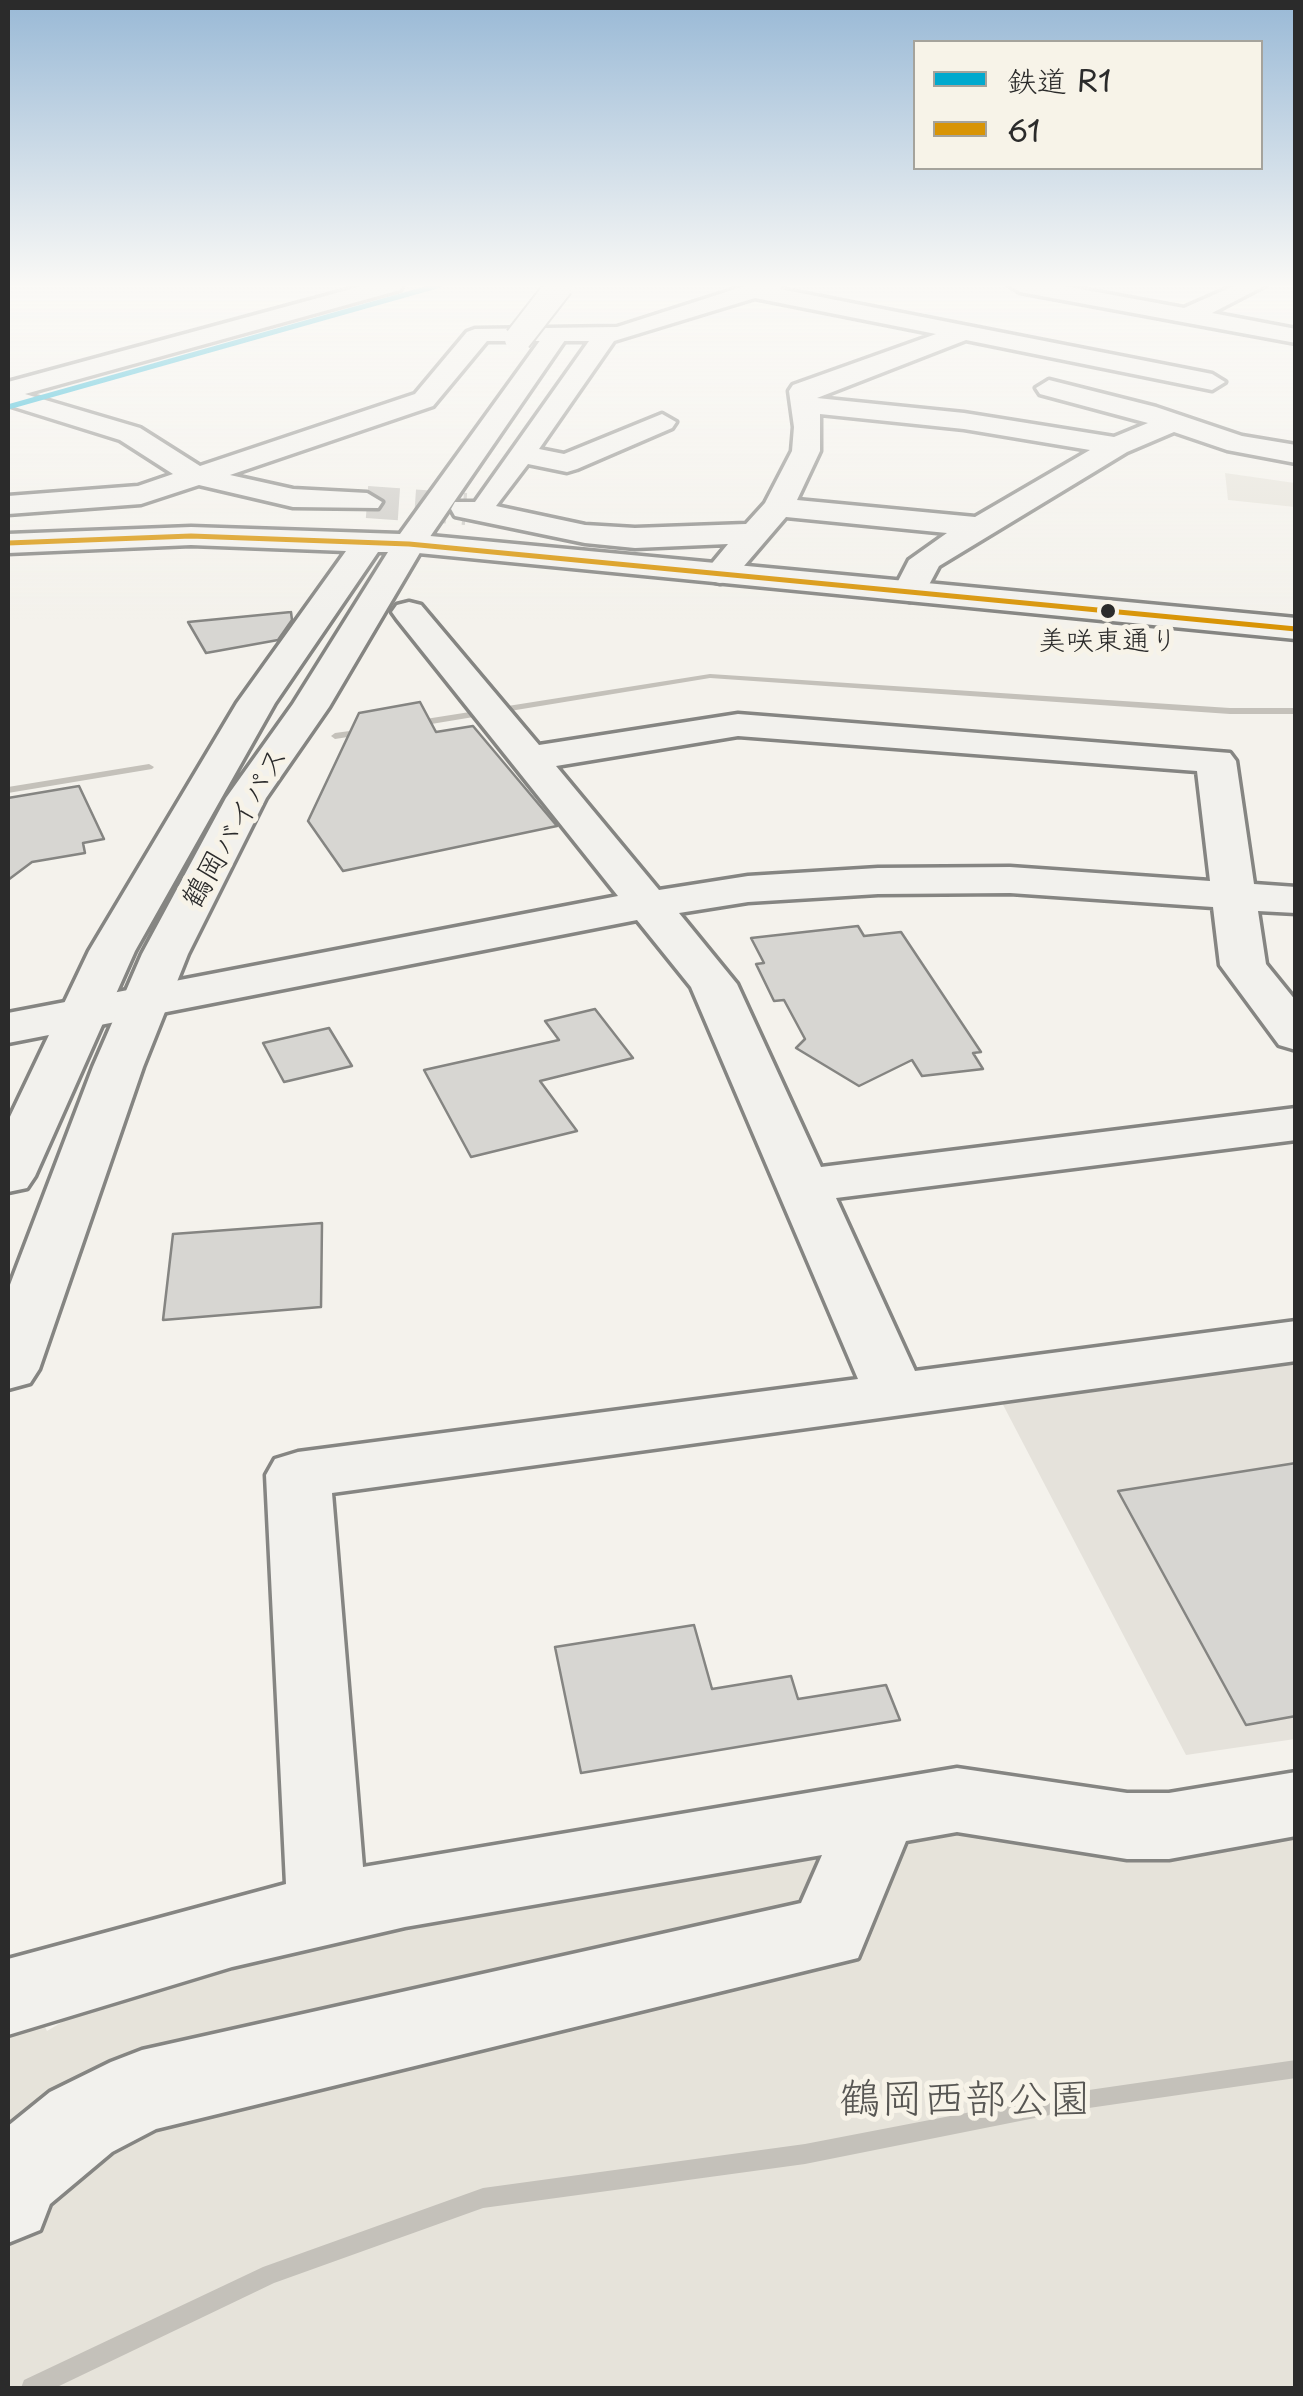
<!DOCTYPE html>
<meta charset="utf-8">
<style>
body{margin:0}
#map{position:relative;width:1303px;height:2396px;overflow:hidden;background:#f4f2ec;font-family:"Playpen Sans","Klee One",sans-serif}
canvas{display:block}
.frame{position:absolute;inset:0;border:10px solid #2b2b2b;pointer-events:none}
.legend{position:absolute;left:913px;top:40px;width:350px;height:130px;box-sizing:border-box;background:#f7f3e8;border:2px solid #a5a39c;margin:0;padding:12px 18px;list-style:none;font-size:30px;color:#2b2b2b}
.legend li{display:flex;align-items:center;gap:20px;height:50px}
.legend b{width:50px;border:2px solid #a5a39c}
</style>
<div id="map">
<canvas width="1303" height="2396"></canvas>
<div class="frame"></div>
<ul class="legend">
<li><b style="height:12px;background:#00a9ce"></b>鉄道 R1</li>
<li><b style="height:12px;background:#d89406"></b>61</li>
</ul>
</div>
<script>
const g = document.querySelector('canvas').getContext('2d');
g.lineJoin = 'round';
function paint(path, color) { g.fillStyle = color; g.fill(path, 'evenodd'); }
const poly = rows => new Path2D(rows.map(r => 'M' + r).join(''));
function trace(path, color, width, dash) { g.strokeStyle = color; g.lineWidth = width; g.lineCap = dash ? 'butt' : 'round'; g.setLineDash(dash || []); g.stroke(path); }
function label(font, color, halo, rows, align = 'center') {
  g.font = font + ' "Playpen Sans","Klee One",sans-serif'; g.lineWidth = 10; g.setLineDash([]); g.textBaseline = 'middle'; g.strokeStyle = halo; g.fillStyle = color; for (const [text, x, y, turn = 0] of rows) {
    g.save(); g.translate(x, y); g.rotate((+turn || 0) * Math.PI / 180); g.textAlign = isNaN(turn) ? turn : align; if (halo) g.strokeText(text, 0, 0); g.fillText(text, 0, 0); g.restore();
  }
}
paint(poly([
 [1295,1360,1295,1739,1186,1755,1000,1399]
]), '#e5e2db');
paint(poly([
 [1225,473,1295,483,1295,507,1228,500],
 [922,1818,1295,1829,1295,2388,8,2388,8,2019,36,2008,47,2031,131,1981]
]), '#e6e3da');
paint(poly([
 [710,674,1230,708,1296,708,1296,714,1230,714,710,678,413,727,409,724,413,721,710,674],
 [364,729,367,730,367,734,335,739,331,736,335,733,364,729],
 [149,764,154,767,152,769,8,793,8,787,149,764],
 [1296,2060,1296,2078,1075,2110,805,2164,483,2208,274,2283,55,2388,21,2388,24,2380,263,2267,483,2188,805,2144,1075,2092,1296,2060]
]), '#c4c1ba');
const building = poly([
 [291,612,292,620,278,640,206,653,188,622,291,612],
 [420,702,436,732,473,726,557,826,343,871,308,821,359,713,420,702],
 [79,786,104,839,83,843,85,853,32,862,8,880,8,798,79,786],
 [858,926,864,936,901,932,981,1052,973,1053,983,1069,922,1076,912,1060,859,1086,796,1048,805,1039,784,1000,774,1001,756,964,764,963,751,938,858,926],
 [595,1009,633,1058,540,1081,577,1131,471,1157,424,1070,559,1040,545,1021,595,1009],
 [329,1028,352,1066,284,1082,263,1043,329,1028],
 [322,1223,321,1307,163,1320,173,1234,322,1223],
 [1296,1463,1296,1716,1246,1725,1118,1491,1296,1463],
 [694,1625,712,1689,791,1676,798,1699,886,1685,900,1720,581,1773,555,1647,694,1625]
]);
paint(building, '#d7d6d2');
trace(building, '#858582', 2.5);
trace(poly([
 [367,502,466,509]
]), '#cccac5', 32, [32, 16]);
const minor = poly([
 [366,285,403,285,400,290,25,394,140,428,200,466,415,394,467,332,475,329,617,327,748,285,783,285,780,289,1212,374,1225,382,1212,390,966,340,817,398,964,413,1114,437,1148,423,1040,394,1036,388,1049,380,1156,407,1242,436,1296,445,1296,463,1227,450,1174,432,1127,452,939,566,922,598,910,601,898,598,893,591,909,560,947,533,786,517,732,580,720,583,708,580,704,573,728,544,635,548,585,543,455,516,451,509,455,502,475,502,589,341,487,341,433,406,230,475,293,489,367,493,382,502,378,508,293,507,199,485,141,504,8,514,8,496,138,486,173,474,120,440,8,405,8,382,366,285],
 [755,298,936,334,793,385,789,391,794,427,792,451,765,503,746,524,635,528,585,525,496,506,528,464,567,472,577,469,672,428,676,422,662,414,564,454,539,449,614,341,755,298],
 [820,414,964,429,1090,450,975,517,797,500,820,451,820,414],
 [1009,285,1058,285,1184,308,1236,285,1266,285,1212,313,1296,329,1296,343,1020,292,1009,285],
 [409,602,421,605,539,745,738,714,1230,753,1236,761,1254,884,1296,887,1296,913,1258,911,1266,964,1296,1001,1296,1050,1279,1045,1220,965,1213,907,1010,893,878,894,748,902,679,913,737,984,821,1167,1296,1108,1296,1140,836,1198,915,1371,1296,1321,1296,1361,332,1493,363,1867,957,1768,1127,1793,1169,1793,1296,1772,1296,1836,1169,1859,1127,1859,957,1832,906,1841,858,1958,156,2129,112,2152,50,2204,40,2230,8,2243,8,2126,50,2092,111,2062,142,2050,801,1903,822,1855,405,1927,232,1967,8,2035,8,1959,286,1884,266,1475,275,1459,298,1452,858,1379,691,987,637,920,8,1043,8,1013,618,896,397,619,392,612,397,605,409,602],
 [738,736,1197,771,1210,881,1010,867,878,868,748,876,659,890,556,766,738,736]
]);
const major = poly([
 [409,534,1296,618,1296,639,398,551,393,544,398,537,409,534]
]);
const highway = poly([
 [553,333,565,340,425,544,329,707,266,798,188,954,143,1067,39,1369,30,1383,8,1389,8,1290,93,1067,142,954,226,798,293,704,388,552,378,552,275,703,135,951,35,1176,27,1188,8,1192,8,1121,89,951,237,703,346,551,191,545,8,553,8,534,191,527,400,534,544,335,553,333]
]);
trace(minor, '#858582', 7);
trace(major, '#858582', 7);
trace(highway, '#858582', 7);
paint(minor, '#f2f1ed');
paint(major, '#f2f1ed');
paint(highway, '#f2f1ed');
const highwayBridge = poly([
 [518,339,560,285]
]);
trace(highwayBridge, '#858582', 30, []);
trace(highwayBridge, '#f2f1ed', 26);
trace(poly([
 [8,543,191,536,409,544,1296,629]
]), '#d89406', 5);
trace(poly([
 [8,407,440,285]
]), '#00a9ce', 5);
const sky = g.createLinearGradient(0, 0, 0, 621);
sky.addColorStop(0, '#99b9d6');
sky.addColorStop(0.46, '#faf9f6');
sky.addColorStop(1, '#faf9f600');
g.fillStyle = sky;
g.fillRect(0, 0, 1303, 621);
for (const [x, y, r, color] of [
 [1108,611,9,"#2b2b2b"]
]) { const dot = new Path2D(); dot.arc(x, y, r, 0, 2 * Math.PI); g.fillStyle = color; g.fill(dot); trace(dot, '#f7f3e8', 4); }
label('28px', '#2b2b2b', '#f7f3e8', [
 ["美咲東通り",1108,642]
]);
label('30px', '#2b2b2b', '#f7f3e8', [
 ["鶴岡バイパス",236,828,-60]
]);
label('42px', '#575653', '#f7f3e8', [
 ["鶴岡西部公園",965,2101]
]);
</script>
